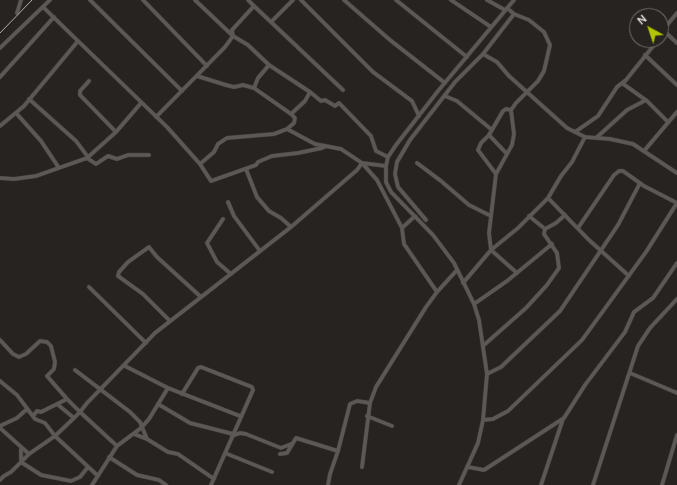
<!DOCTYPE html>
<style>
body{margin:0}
#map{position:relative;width:677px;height:485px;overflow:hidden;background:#272321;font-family:Manrope,sans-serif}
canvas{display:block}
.north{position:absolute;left:629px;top:8px;width:40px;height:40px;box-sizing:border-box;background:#272321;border:1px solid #73706e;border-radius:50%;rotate:320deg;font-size:11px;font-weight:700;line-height:16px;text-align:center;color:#e6e4e2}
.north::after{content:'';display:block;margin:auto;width:14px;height:18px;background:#b1c500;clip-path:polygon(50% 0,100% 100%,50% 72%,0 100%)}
</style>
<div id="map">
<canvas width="677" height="485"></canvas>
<div class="north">N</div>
</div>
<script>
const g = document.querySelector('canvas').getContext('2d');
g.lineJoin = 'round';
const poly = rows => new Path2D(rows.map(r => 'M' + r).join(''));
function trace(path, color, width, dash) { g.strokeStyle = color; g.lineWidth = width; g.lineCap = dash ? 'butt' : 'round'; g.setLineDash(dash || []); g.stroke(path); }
const minor = poly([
 [90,0,182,91],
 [143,0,207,66],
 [195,0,233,36,248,45,269,65,310,92,321,101,325,100,335,106,339,103,371,136,376,151,388,157],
 [301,0,373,72,412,101,419,116],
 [344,0,390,40,445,83],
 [396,0,467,57],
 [451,0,491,27],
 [487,0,505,10],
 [254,6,343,90],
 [43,7,78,41],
 [507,8,514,14,529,20,544,32,550,45,544,71,538,81,516,103,511,110,514,134,512,145,496,174,489,233,491,250,517,273],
 [17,13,21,0],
 [677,13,663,30,677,43],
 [272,21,293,0],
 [232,30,254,6,248,0],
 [0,48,50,0],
 [483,54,497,62,509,76,567,128,585,137,610,139,633,144,677,173],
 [645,55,677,85],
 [197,76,226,85,234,87,243,85,254,88,258,78,269,65],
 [0,77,54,17],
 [89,81,80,91,80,95,116,132],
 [622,83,647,101,668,122],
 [445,96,457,101,492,130],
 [29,99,76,141,88,157],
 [16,113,41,141,59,168],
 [291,114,305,101,310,92],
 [156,117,225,47,233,36,232,30],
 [0,126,24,106,78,41,167,127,200,164,211,181,256,165,258,162,272,156,298,153,322,148,326,146],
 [287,129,315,144,341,149,362,163,377,180,402,228,404,244,437,292],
 [575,132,598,116,617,87,626,80,658,40],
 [489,135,481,143,478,150,496,174],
 [596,138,627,110,646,100],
 [644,151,677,112],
 [507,154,489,135,503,111,506,109,511,110],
 [87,158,116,132,141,103],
 [362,163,386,166],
 [417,163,441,181,469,205,491,216],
 [200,164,214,152,218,144,227,138,274,134,287,129,294,123,295,118,291,114,254,88],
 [246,169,257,197,269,211,281,218,291,227],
 [0,178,14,179,36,176,87,158,96,164,108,156,117,159,128,155,149,155],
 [548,198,589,240,629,276],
 [228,202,234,216,260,251],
 [223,219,207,243,217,262,231,274],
 [426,220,398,187,395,174,397,162,410,140,455,82,483,54,514,14],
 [402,228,415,216],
 [578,228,614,175,619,171,623,171,644,186,677,203],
 [545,229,556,223,565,215],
 [463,283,491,250,518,228,548,198,561,176,572,162,585,137],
 [89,287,146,343],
 [474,304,507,281,552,244],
 [170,321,143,294,118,276,119,272,128,262,149,247,157,257,201,297],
 [0,340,13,354,19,357,26,354,40,341,47,342,51,346,55,362,54,369,47,376,67,399],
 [484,345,526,308,547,285,559,268,557,253,544,234,545,229,529,216],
 [125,366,168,388,240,416],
 [75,370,130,412,140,422,147,439],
 [630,373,677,393],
 [487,374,501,367,560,311,618,225,640,183],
 [0,381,17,395,35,419,45,423,55,436,98,476],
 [182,394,198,368,201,367,252,387,253,390,211,485],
 [158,404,190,423,233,434],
 [367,416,392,426],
 [483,420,493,419,508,411,582,340,646,252,677,203],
 [0,426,17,418,27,409,33,416,37,411,41,412,57,404,74,418,80,412,67,399,57,404],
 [0,428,29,454],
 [134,434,147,439,168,452,178,454,214,479],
 [232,436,240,433,246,434,281,448,291,444],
 [117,446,141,428,149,419,168,388],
 [21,449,21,462,41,475,71,481,80,477,88,467],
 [338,451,350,404,357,401,370,403,376,387,426,307,437,292,457,270],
 [225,453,272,472],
 [280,454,287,453,296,438,338,451,330,474,328,485],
 [109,457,137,475,159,480,166,485],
 [362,467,370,403],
 [468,467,484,470,564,418,585,385,625,332,634,312,653,298,677,263],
 [0,480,4,476,11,472,29,454,55,436,74,418],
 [92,485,117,446,80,412,87,403,155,333,291,227,357,170,362,163],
 [459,485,478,443,483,420,487,374,479,320,474,304,454,263,433,235,391,192,386,182,386,166,388,157,396,145,438,91,514,0],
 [541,485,563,419],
 [593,485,638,346,650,328,677,299],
 [662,485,677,435]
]);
trace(minor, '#43413f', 4.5);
trace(minor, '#5c5855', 3.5);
trace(poly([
 [0,33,32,0]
]), '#b2b0ae', 1);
</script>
